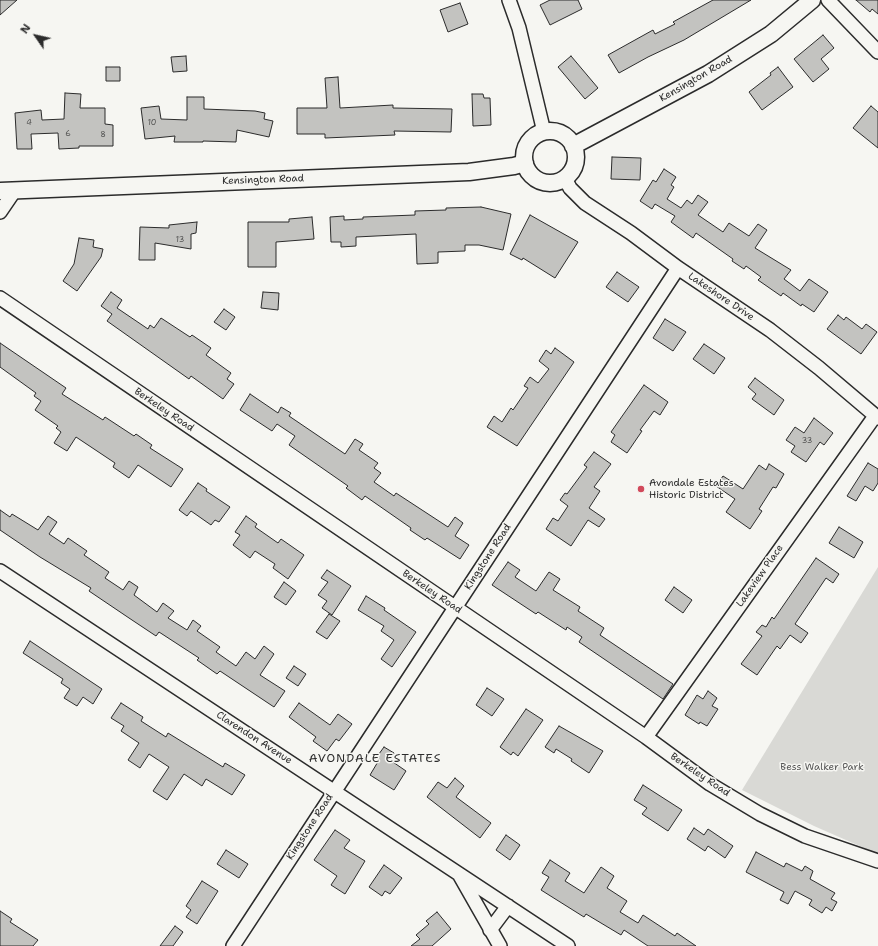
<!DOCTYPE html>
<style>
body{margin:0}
#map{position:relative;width:878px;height:946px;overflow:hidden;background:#f6f6f2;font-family:"Shantell Sans",sans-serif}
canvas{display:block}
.north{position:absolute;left:16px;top:16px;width:40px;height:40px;-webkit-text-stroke:3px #f6f6f2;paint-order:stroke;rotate:304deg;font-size:11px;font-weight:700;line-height:16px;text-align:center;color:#2b2b2b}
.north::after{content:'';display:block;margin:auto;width:14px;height:18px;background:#2b2b2b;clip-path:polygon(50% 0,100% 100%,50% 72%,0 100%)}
</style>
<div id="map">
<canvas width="878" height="946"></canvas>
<div class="north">N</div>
</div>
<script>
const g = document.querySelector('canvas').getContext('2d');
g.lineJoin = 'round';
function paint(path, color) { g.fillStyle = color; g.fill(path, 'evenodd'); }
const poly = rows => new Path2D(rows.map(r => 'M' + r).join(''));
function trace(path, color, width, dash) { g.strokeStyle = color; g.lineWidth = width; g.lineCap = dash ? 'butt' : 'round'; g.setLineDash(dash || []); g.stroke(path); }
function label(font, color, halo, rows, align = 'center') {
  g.font = font + ' "Shantell Sans",sans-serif'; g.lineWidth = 3; g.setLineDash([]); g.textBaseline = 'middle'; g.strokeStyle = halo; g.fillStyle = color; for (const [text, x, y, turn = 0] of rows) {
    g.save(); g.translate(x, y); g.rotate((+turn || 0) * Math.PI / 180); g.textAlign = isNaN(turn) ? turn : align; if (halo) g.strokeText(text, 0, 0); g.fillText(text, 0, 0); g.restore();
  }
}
paint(poly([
 [878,567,878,854,814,826,742,790]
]), '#d9d9d5');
const building = poly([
 [0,0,17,0,0,15,0,0],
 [550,0,578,0,582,9,550,25,540,5,550,0],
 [713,0,751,0,684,40,648,57,619,73,608,55,653,30,655,34,675,24,673,22,713,0],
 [856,0,878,0,878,14,872,9,870,12,856,0],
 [460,3,468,24,448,32,440,10,460,3],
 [823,35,834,48,821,59,829,69,813,82,794,59,823,35],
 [186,56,187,71,173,72,171,57,186,56],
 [571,56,598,88,585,99,558,67,571,56],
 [106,67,120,67,120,81,106,81,106,67],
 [778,67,793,87,762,110,749,92,771,75,770,73,778,67],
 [338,77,340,108,393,105,393,108,452,109,451,132,394,131,395,135,325,138,325,134,297,134,297,108,327,108,325,78,338,77],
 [65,93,81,94,80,108,105,108,105,124,113,125,113,146,79,146,79,148,59,149,58,133,31,134,32,149,17,149,15,113,41,110,42,120,64,119,65,93],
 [472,94,483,94,484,98,490,98,491,125,473,126,472,94],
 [187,97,204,97,204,109,255,111,265,113,264,119,273,121,269,137,237,130,236,142,203,141,203,142,174,142,175,136,145,139,141,108,159,106,161,119,187,120,187,97],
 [871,106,878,112,878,148,853,128,871,106],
 [612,157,641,158,640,180,611,179,612,157],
 [664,169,676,177,671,185,674,187,667,199,681,208,687,200,692,204,698,195,708,202,698,215,723,232,729,223,749,236,758,224,767,230,755,248,791,270,784,279,800,291,809,279,828,292,814,312,802,304,801,306,783,293,781,296,758,280,761,277,746,266,744,269,732,261,733,259,696,233,693,238,671,222,675,216,655,204,652,209,640,201,653,180,656,182,664,169],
 [481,207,511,214,503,250,479,245,465,245,465,251,438,252,438,263,417,264,416,234,356,237,356,246,341,247,341,242,331,242,330,217,344,216,344,220,363,219,363,217,415,215,415,211,446,210,446,208,481,207],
 [530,215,578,242,555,278,523,258,522,260,510,254,530,215],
 [312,217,314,239,276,242,276,267,248,267,248,222,289,222,289,219,312,217],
 [197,222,196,233,191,234,191,249,155,243,155,260,139,260,140,227,169,228,169,225,197,222],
 [79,238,94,240,93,247,103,249,101,257,77,291,63,281,74,264,79,238],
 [617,272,639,287,628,302,606,287,617,272],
 [111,292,122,300,117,308,148,329,150,325,154,328,161,318,190,337,192,335,211,348,206,355,231,373,227,379,234,384,223,399,191,376,189,379,107,321,112,314,101,306,111,292],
 [263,292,279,293,278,310,261,308,263,292],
 [224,309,235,317,226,330,214,322,224,309],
 [838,315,844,320,846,317,862,329,866,324,877,332,861,354,827,329,838,315],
 [665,319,686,332,673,351,653,338,665,319],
 [0,343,66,388,62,394,103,420,105,417,134,436,136,434,152,445,150,448,183,469,171,487,138,465,129,478,113,467,115,463,76,437,67,451,54,443,61,432,56,428,58,426,35,410,41,401,34,396,36,393,0,367,0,343],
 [704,344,725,358,714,374,693,359,704,344],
 [555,348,574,362,517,446,487,427,494,416,502,422,511,408,513,410,528,388,524,386,530,377,538,383,549,369,539,361,546,350,551,354,555,348],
 [755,378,784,400,774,415,752,399,756,394,748,387,755,378],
 [644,385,668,402,660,415,654,411,640,430,642,431,627,453,611,442,615,435,611,432,644,385],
 [250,394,278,413,281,407,291,413,289,416,345,454,355,439,363,444,359,450,378,463,374,468,381,473,374,482,394,496,396,493,448,527,455,517,463,523,455,536,469,545,460,559,427,538,425,540,410,530,411,528,365,496,362,500,346,488,348,486,289,445,295,436,277,424,272,431,240,410,250,394],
 [814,418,833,433,824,445,820,442,806,462,791,452,795,446,786,440,795,427,804,433,814,418],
 [594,452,611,464,594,487,600,491,589,508,605,519,599,527,588,520,571,546,546,529,553,518,558,521,568,506,560,500,565,493,567,494,587,467,584,465,594,452],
 [868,463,878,469,878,483,873,491,865,486,856,501,847,496,868,463],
 [769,464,784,474,776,488,773,487,759,509,762,511,750,529,726,512,735,499,716,486,723,476,743,489,759,465,766,470,769,464],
 [198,483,207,489,206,491,230,507,219,522,215,520,211,525,191,511,187,516,179,510,198,483],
 [0,510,10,517,12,514,38,530,48,516,57,522,49,534,64,544,68,538,87,551,84,555,109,572,105,578,123,590,129,581,138,587,134,595,157,612,163,603,174,611,168,618,187,630,193,620,201,626,197,631,220,647,216,652,236,666,246,652,255,659,264,646,274,654,260,675,285,691,274,707,220,671,217,674,197,660,199,658,159,632,156,636,129,618,89,591,91,588,40,557,0,530,0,510],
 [246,516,257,524,255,527,278,543,281,539,304,555,288,579,273,568,275,564,255,551,250,558,233,545,240,535,235,532,246,516],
 [839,527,863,542,854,558,829,543,839,527],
 [816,558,839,574,833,583,826,578,795,624,808,633,801,643,790,635,780,649,777,646,757,675,741,664,762,636,756,632,762,625,766,627,772,617,774,619,816,558],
 [508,562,520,570,515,577,536,591,549,572,560,579,553,590,580,607,578,611,604,628,600,635,673,684,663,699,579,642,582,637,567,627,566,630,538,612,536,614,492,585,508,562],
 [327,570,351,586,332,615,322,608,327,601,318,595,328,582,321,578,327,570],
 [284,582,296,591,286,605,274,597,284,582],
 [674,587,692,600,683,613,665,600,674,587],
 [366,596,385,608,384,610,416,632,392,667,381,659,394,640,381,631,384,626,358,610,366,596],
 [329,614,340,621,327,639,316,632,329,614],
 [30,641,102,689,93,704,83,697,77,706,64,698,70,689,61,683,63,679,23,653,30,641],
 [294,666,306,674,298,686,286,678,294,666],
 [487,688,504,699,492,716,476,705,487,688],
 [708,691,717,698,712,706,718,709,707,726,700,722,699,724,685,715,697,695,703,699,708,691],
 [121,703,143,717,141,721,166,737,168,733,223,767,225,763,245,775,232,795,206,779,202,786,184,774,167,800,153,791,169,767,149,754,140,768,128,760,139,743,121,731,124,726,111,718,121,703],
 [299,703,330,725,338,714,352,724,339,741,336,739,327,751,313,741,316,737,289,717,299,703],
 [526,709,543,720,518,756,513,752,511,755,500,747,526,709],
 [559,726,603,751,589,773,571,761,572,759,556,749,554,753,545,747,559,726],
 [384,747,394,753,390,760,406,771,394,790,370,775,379,760,376,758,384,747],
 [455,778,464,786,456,797,491,823,480,838,427,797,438,782,447,788,455,778],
 [643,785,682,810,668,831,642,814,647,808,634,800,643,785],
 [694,828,704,835,708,829,733,846,725,858,708,846,705,851,687,839,694,828],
 [335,830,350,840,344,848,365,861,345,894,331,885,337,876,314,860,335,830],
 [506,835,520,845,510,860,496,850,506,835],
 [226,850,248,864,239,878,217,864,226,850],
 [756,852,784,867,786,863,802,871,805,866,813,871,810,879,835,893,831,899,837,902,832,911,826,907,822,913,809,905,812,900,795,891,788,904,780,900,784,892,746,872,756,852],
 [550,860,570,873,565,881,584,893,601,867,614,876,607,888,627,901,620,912,638,923,643,915,675,936,677,933,696,946,648,946,624,930,621,935,586,914,584,917,541,890,549,877,542,873,550,860],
 [384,865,402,878,390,894,385,891,382,896,369,887,384,865],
 [202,881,218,891,197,924,186,917,191,910,186,906,202,881],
 [0,911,12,919,10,922,38,940,33,946,0,946,0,911],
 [437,912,451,929,432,946,411,946,420,939,416,935,429,924,426,921,437,912],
 [175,926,183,932,173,946,160,946,175,926]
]);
paint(building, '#c3c3c0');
trace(building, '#2b2b2b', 1);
const minor = poly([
 [509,0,519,28,544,132],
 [828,0,878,52],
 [565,178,570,188,585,203,631,233,678,268,770,330,819,368,878,418],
 [0,212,15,190],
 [0,298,646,737,710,784,760,814,805,836,878,861],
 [0,571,568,946],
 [646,737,875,416],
 [459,874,500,946],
 [490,930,508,906],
 [233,946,678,268]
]);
const tertiary = poly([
 '524 157a26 26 0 1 1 52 0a26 26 0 1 1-52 0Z',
 [573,146,708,74,771,34,812,0],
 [0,191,469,172,514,166,525,163]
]);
trace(minor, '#2b2b2b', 16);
trace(tertiary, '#2b2b2b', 19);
trace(minor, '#f6f6f2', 13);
trace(tertiary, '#f6f6f2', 16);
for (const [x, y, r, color] of [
 [641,489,4,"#d1495b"]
]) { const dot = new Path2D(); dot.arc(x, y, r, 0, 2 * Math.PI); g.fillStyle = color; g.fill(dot); trace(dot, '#f6f6f2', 1.5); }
label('8px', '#515150', null, [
 ["4",29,123],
 ["10",152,123],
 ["6",68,134],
 ["8",103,135],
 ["13",180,240],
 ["33",807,441]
]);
label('10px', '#2b2b2b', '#f6f6f2', [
 ["Kensington Road",696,79,-30],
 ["Kensington Road",263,180,-2],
 ["Lakeshore Drive",721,297,34],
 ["Berkeley Road",164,410,34],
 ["Kingstone Road",488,557,-57],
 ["Lakeview Place",760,576,-55],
 ["Berkeley Road",432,592,34],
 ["Clarendon Avenue",254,738,33],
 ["Berkeley Road",700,775,34],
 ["Kingstone Road",310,827,-57]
]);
label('10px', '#2b2b2b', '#f6f6f2', [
 ["Avondale Estates",649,483],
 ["Historic District",649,495]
], 'left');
label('10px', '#565656', '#f6f6f2', [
 ["Bess Walker Park",822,767]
]);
g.letterSpacing = '1px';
label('12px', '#2b2b2b', '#f6f6f2', [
 ["AVONDALE ESTATES",375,759]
]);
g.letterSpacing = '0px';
</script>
